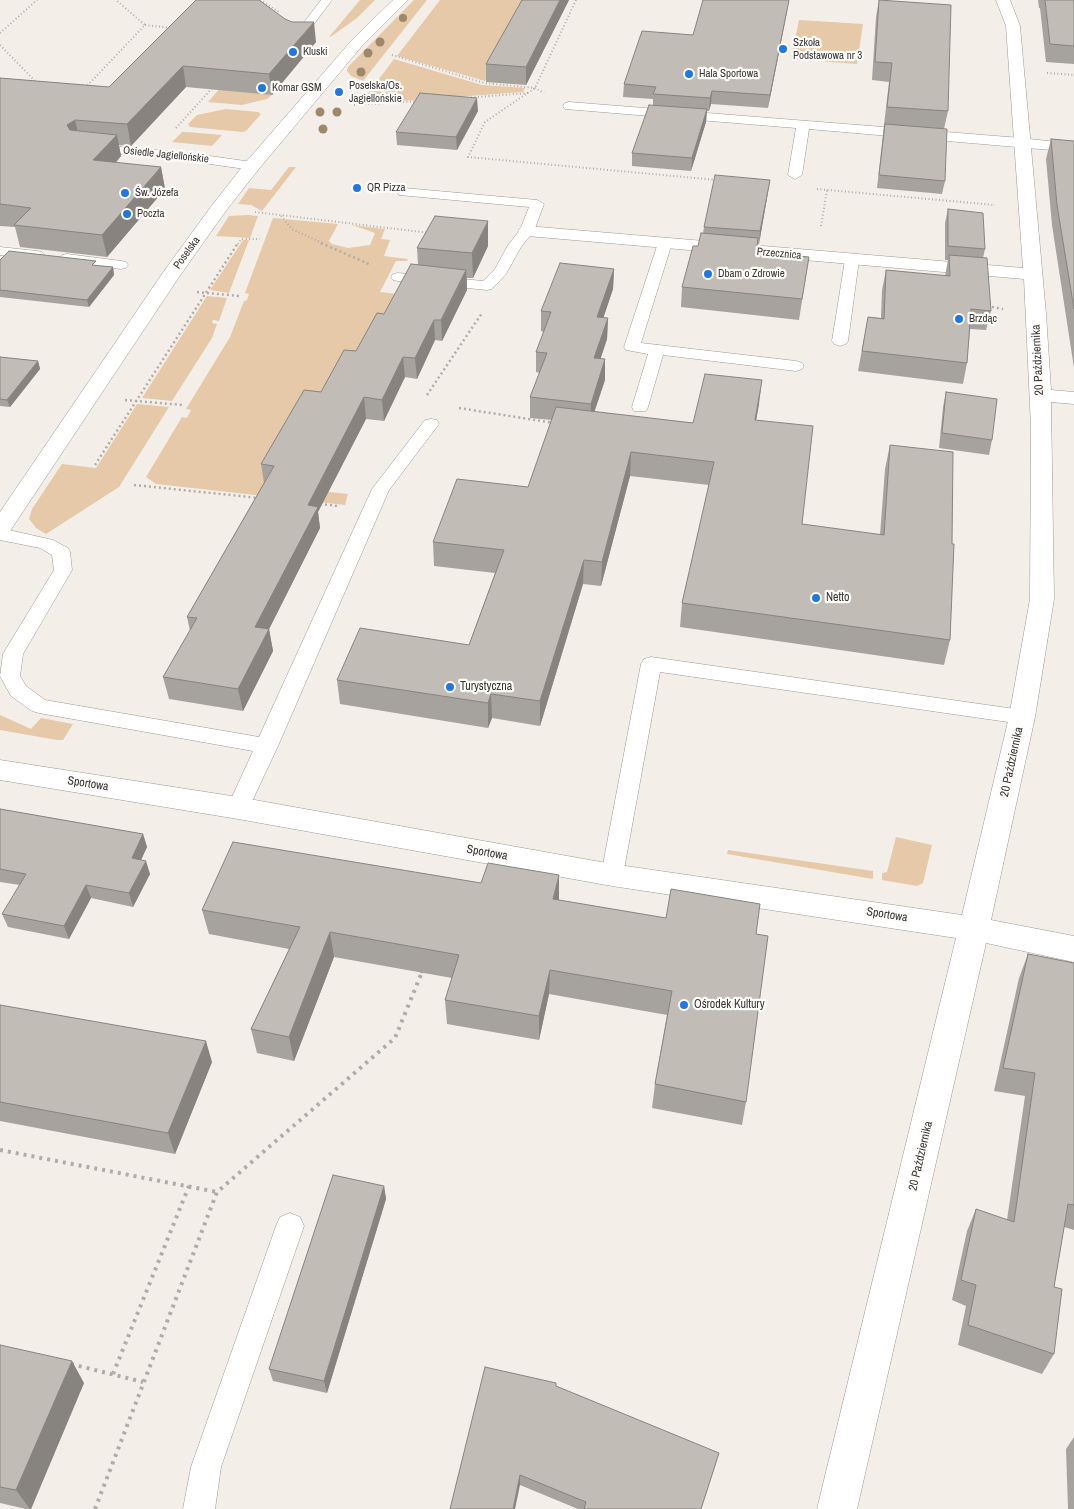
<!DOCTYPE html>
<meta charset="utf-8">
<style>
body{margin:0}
canvas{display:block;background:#f4eee9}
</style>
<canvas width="1074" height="1509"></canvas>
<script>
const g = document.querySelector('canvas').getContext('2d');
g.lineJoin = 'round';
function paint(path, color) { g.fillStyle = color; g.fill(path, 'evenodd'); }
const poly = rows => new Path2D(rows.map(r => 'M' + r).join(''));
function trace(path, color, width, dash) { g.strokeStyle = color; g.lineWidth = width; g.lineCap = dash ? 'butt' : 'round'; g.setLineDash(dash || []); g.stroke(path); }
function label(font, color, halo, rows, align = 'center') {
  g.font = font + ' "Archivo Narrow",sans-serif'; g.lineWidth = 4.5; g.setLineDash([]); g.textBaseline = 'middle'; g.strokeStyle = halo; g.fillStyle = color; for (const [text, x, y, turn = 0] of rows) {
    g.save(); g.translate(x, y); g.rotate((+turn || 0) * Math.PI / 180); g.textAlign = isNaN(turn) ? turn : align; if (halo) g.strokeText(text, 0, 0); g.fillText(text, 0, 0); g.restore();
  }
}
paint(poly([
 [360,0,375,0,357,18,332,36,329,37],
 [414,0,427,0,363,81,351,76,347,71,348,67],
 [440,0,532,0,485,81,397,56],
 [799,20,863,24,857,64,791,59],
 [264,38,244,92,272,95,267,99,242,105,208,102],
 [394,59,482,85,525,88,523,92,360,104],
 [226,109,258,112,261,114,246,131,243,132,190,127,188,124,197,115],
 [182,132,187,132,222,135,212,146,172,142],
 [289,167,296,167,262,211,251,205,238,204,249,188,271,190],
 [248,215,258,216,250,238,216,236,229,216],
 [273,218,338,224,329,241,332,244,348,248,370,245,375,233,352,225,385,229,381,239,390,240,384,256,408,259,407,261,396,261,380,292,406,295,265,485,348,494,345,505,156,484,146,477,182,417,187,418,191,410,186,409,230,337,244,301,247,300,249,294,245,293],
 [243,240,249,240,229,293,210,290],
 [207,296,227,298,219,321,213,320,212,323,217,324,212,338,172,401,142,398],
 [137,404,169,407,119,487,46,534,36,528,29,519,32,509,62,464,96,468],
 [0,715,31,729,41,718,73,724,63,740,57,740,0,730],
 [896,837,932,845,923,883,917,886,882,880,882,873,887,872],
 [728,850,873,871,873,879,727,854]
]), '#e6c9a8');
const lane = poly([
 [321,0,332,0,302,40,294,40,292,38,321,0],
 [569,102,1021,138,1074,144,1074,152,809,129,802,175,795,179,788,175,796,128,565,109,563,106,565,103,569,102],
 [91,144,189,153,252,162,259,166,252,170,189,161,86,151,84,148,86,145,91,144],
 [404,188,537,200,544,204,534,231,521,247,506,274,492,289,487,290,398,281,393,280,391,277,393,274,398,273,483,281,495,269,508,245,520,230,529,207,399,195,397,192,404,188],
 [665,239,670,240,672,243,641,343,796,361,802,363,804,366,802,369,796,371,663,355,648,407,646,411,634,411,632,407,648,354,626,350,624,347,658,243,660,240,665,239],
 [0,247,37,251,42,252,44,255,42,258,37,259,0,255,0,247],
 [67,254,121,261,126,262,128,265,126,268,121,269,62,261,60,258,62,255,67,254],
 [852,256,857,257,859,260,848,341,846,344,840,346,834,344,832,341,845,260,847,257,852,256],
 [431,419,437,420,439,424,389,490,278,746,246,814,238,816,230,814,227,808,253,751,39,713,32,711,11,696,0,676,3,654,54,570,52,555,40,548,0,540,0,528,53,540,68,548,70,552,72,570,23,654,20,676,26,686,45,700,259,737,372,489,425,420,431,419],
 [651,657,1022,710,1029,712,1032,717,1029,722,1022,724,660,672,623,875,620,881,612,884,604,881,601,875,641,664,644,659,651,657],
 [290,1213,300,1217,304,1226,221,1467,215,1509,183,1509,191,1467,276,1226,280,1217,290,1213]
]);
const street = poly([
 [996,0,1010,0,1020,26,1046,314,1051,390,1074,392,1074,404,1051,402,1054,599,1035,717,991,920,1074,936,1074,962,986,943,857,1509,817,1509,956,938,612,886,238,819,0,780,0,760,238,797,612,864,962,915,1009,717,1030,599,1031,427,1024,279,527,236,521,235,518,231,521,227,527,226,1023,268,1006,26,996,0]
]);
const secondary = poly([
 [393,0,408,0,362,46,258,170,225,212,179,277,8,534,0,536,0,512,164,271,213,204,246,162,352,40,393,0]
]);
trace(lane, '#9e9993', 1);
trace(street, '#9e9993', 1);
trace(secondary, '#9e9993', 1);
trace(poly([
 [260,0,279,12,277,14],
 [576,0,535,88,485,122,468,157,717,180],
 [145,25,172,28],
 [0,33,37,0],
 [0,45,37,83],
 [392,55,484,83,535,88,544,93],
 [1047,73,1074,75],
 [85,88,145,25,116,0],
 [464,98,528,93],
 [354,105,418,101],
 [176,128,214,86],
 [817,189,995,205],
 [255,212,430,233],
 [281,216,292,229,324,244],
 [821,226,827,190],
 [238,244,241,239,260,239]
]), '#b0aca8', 2, [1, 2.5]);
trace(poly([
 [321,243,371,265],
 [197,292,239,296],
 [987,306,1003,309],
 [427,395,482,313],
 [125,400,182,405],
 [459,408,554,423],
 [95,465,238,243],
 [134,485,259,498],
 [320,504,338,506]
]), '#b0aca8', 2.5, [2, 3]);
trace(poly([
 [421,973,423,969]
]), '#b0aca8', 3, [2.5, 4]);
trace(poly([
 [0,1150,217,1192],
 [71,1364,143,1382],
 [113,1374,189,1186],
 [95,1509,217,1192,395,1038,422,972]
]), '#b0aca8', 4, [3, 5]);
paint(lane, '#fff');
paint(street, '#fff');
paint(secondary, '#fff');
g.fillStyle = '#9d886b';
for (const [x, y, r] of [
 [403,18,4],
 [380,42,4.5],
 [368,53,4.5],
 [361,72,4.5],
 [320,112,4.5],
 [337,112,4.5],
 [323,129,4.5]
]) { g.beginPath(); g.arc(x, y, r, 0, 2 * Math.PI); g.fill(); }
paint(poly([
 [196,0,316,42,272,95,186,87,131,146,119,145,121,156,116,163,161,167,165,189,107,257,20,247,15,227,0,226,0,78,109,87],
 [522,0,569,0,526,85,486,82,486,64],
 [879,0,948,111,944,129,945,181,942,194,877,188,884,125,889,82,872,80,876,17],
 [1038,0,1074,0,1074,64,1046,62,1040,8,1039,8],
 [787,11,768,108,711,104,709,111,707,111,706,122,691,171,632,166,632,153,653,105,653,99,623,97,624,84,693,35],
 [478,111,457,150,397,145,396,132],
 [1051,139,1074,141,1074,368,1052,225,1046,159],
 [770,180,768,192,759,244,758,244,757,252,809,257,799,320,681,307,682,287,703,233,704,227],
 [948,209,985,249,983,258,991,311,986,330,970,329,967,363,963,384,858,371,868,317,881,318,882,290,886,270,945,276,948,260,945,260,945,223],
 [488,246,473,278,467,278,467,290,442,341,435,340,417,379,405,377,384,421,366,419,318,512,320,528,269,629,273,651,243,711,169,699,163,677,190,631,187,617,264,483,261,464,321,392,356,351,384,314,418,265,417,248],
 [0,260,113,267,114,275,89,307,0,297],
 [614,269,613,289,603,318,608,318,607,339,600,359,605,359,605,380,594,412,693,423,759,404,756,420,802,524,880,535,885,469,890,445,950,640,944,665,680,627,682,603,709,485,630,476,601,586,583,584,540,726,492,718,488,728,340,704,337,680,469,645,495,573,434,566,433,542,528,487,552,420,530,418,530,397,540,373,536,372,536,352,544,332,541,331,541,311],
 [0,357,38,361,40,369,10,407,0,406],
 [946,392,992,440,989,455,939,448,943,407],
 [0,809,143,834,147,847,141,860,150,874,133,907,91,898,69,939,8,927,2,914,20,885,0,882],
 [559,900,756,934,746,1102,742,1125,652,1108,655,1084,667,1015,549,994,539,1040,447,1024,445,1000,452,978,334,957,294,1061,257,1053,251,1029,289,949,209,934,202,910],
 [1028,954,1074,963,1074,1230,1064,1227,1054,1287,1054,1354,1042,1374,958,1345,966,1306,952,1300,967,1231,976,1209,1007,1220,1025,1096,994,1091,1019,978],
 [0,1005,212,1062,175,1154,0,1121],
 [384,1186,386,1199,327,1393,273,1381,269,1369],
 [0,1345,84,1383,31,1509,26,1509,0,1503],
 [556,1386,716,1463,701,1509,578,1509,520,1485,450,1509],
 [1074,1437,1074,1509,1068,1509,1066,1449]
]), '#a6a29d');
paint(poly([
 [560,0,569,0,526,85,526,67],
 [789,0,787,11,768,108,770,95],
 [314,22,316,42,272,95,269,74],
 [183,66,186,87,131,146,127,124],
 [712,91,711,104,709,111,710,98],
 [477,98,478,111,457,150,456,137],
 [707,109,706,122,691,171,692,158],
 [75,120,80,141,72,146,67,125],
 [117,135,121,156,97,182,93,160],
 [161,167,165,189,107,257,102,235],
 [770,180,768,192,759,244,760,231],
 [488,221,488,246,473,278,472,253],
 [113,267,114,275,89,307,87,300],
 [614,269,613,289,597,337,597,317],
 [466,270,467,290,442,341,441,320],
 [608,318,607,339,594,379,594,358],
 [434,320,435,340,417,379,415,358],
 [403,357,405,377,384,421,382,400],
 [605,359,605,380,590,425,591,404],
 [38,361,40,369,10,407,7,400],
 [762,380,759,404,752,443,755,420],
 [364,397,366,419,318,512,320,528,259,649,255,627,308,505],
 [631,452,630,476,601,586,602,562],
 [584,560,583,584,540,726,540,701],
 [269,629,273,651,243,711,238,689],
 [491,694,492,718,488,728,488,703],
 [143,834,147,847,136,871,132,858],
 [146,861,150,874,133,907,129,893],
 [559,875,559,899,553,923,553,899],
 [86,885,91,898,69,939,64,926],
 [330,932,334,957,294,1061,289,1037],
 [550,970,549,994,539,1040,539,1016],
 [206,1041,212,1062,175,1154,168,1133],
 [384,1186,386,1199,327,1393,324,1381],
 [72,1361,84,1383,31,1509,30,1509,16,1490],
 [520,1475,520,1485,515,1509,513,1509]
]), '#87847f');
const building = poly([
 [196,0,259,0,285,19,292,22,314,22,269,74,183,66,127,124,75,120,67,125,70,130,117,135,93,160,161,167,102,235,14,225,31,208,0,204,0,78,109,87,196,0],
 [522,0,560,0,526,67,486,64,522,0],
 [703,0,789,0,770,95,712,91,710,98,653,94,656,87,624,84,642,31,693,35,703,0],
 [879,0,951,5,948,111,887,107,892,63,875,62,879,0],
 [1045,0,1074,0,1074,46,1050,44,1045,0],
 [420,93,477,98,456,137,396,132,420,93],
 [649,105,707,109,692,158,632,153,649,105],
 [885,124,947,129,945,181,879,175,885,124],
 [1051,139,1074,141,1074,309,1057,205,1051,139],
 [715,175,770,180,760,231,704,227,715,175],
 [948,209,983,213,985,249,948,246,948,209],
 [435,216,488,221,472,253,417,248,435,216],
 [701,233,758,238,756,252,809,257,802,299,682,287,693,246,698,246,701,233],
 [9,251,96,261,92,265,113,267,87,300,0,290,0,260,9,251],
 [949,255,987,258,991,311,971,309,967,363,862,351,868,317,884,319,886,270,950,276,949,255],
 [560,263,614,269,597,317,608,318,594,358,605,359,591,404,530,397,547,353,536,352,551,312,541,311,560,263],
 [411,264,466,270,441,320,434,320,415,358,403,357,382,400,364,397,308,505,318,507,255,627,269,629,238,689,163,677,197,618,187,617,274,466,261,464,304,390,321,392,344,350,356,351,377,313,384,314,411,264],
 [0,357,38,361,7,400,0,399,0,357],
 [705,374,762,380,755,420,813,426,802,524,884,535,890,445,953,452,952,544,954,544,950,640,682,603,714,462,631,452,602,562,584,560,540,701,491,694,488,703,337,680,360,628,469,645,504,550,433,542,457,479,528,487,556,407,693,423,705,374],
 [946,392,997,399,992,440,942,433,946,392],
 [0,809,143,834,132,858,146,861,129,893,86,885,64,926,2,914,26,874,0,869,0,809],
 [233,842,481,883,488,863,559,875,553,899,666,918,671,889,760,904,756,934,768,936,746,1102,655,1084,672,991,550,970,539,1016,445,1000,459,955,330,932,289,1037,251,1029,300,927,202,910,233,842],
 [1028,954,1074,963,1074,1205,1068,1204,1054,1287,1062,1289,1054,1354,968,1325,976,1285,961,1280,976,1209,1014,1222,1035,1073,1003,1068,1028,954],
 [0,1005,206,1041,168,1133,0,1102,0,1005],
 [333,1175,384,1186,324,1381,269,1369,333,1175],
 [0,1345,72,1361,16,1490,0,1487,0,1345],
 [485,1367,556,1383,556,1386,719,1453,701,1509,584,1509,586,1502,520,1475,513,1509,450,1509,485,1367]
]);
paint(building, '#c1bcb6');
trace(building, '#87847f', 1);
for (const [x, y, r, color] of [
 [783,49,5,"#2177e1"],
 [293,52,5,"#2177e1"],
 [689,74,5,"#2177e1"],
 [262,88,5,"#2177e1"],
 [339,92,5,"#2177e1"],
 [357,188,5,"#2177e1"],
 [125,193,5,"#2177e1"],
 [127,214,5,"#2177e1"],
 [708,274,5,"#2177e1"],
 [959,319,5,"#2177e1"],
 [816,598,5,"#2177e1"],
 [450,687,5,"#2177e1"],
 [684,1005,5,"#2177e1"]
]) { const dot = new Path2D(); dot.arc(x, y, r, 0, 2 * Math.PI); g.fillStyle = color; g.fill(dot); trace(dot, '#fefcfa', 2); }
label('11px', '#3a3836', '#fefcfa', [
 ["Szkoła",793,43],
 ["Podstawowa nr 3",793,56],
 ["Kluski",303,52],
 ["Hala Sportowa",699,74],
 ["Poselska/Os.",349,86],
 ["Jagiellońskie",349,99],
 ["Komar GSM",272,88],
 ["QR Pizza",367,188],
 ["Św. Józefa",135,193],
 ["Poczta",137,214],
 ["Dbam o Zdrowie",718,274],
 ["Brzdąc",969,319]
], 'left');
label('11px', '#3a3836', '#fefcfa', [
 ["Osiedle Jagiellońskie",166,155,6],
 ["Poselska",187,253,-54],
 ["Przecznica",779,254,5]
]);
label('12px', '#3a3836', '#fefcfa', [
 ["20 Października",1038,360,-93],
 ["20 Października",1012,762,-78],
 ["Sportowa",88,784,9],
 ["Sportowa",487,853,10],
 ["Sportowa",887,915,9],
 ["20 Października",921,1156,-77]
]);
label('12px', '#3a3836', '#fefcfa', [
 ["Netto",826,598],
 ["Turystyczna",460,687],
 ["Ośrodek Kultury",694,1005]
], 'left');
</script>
